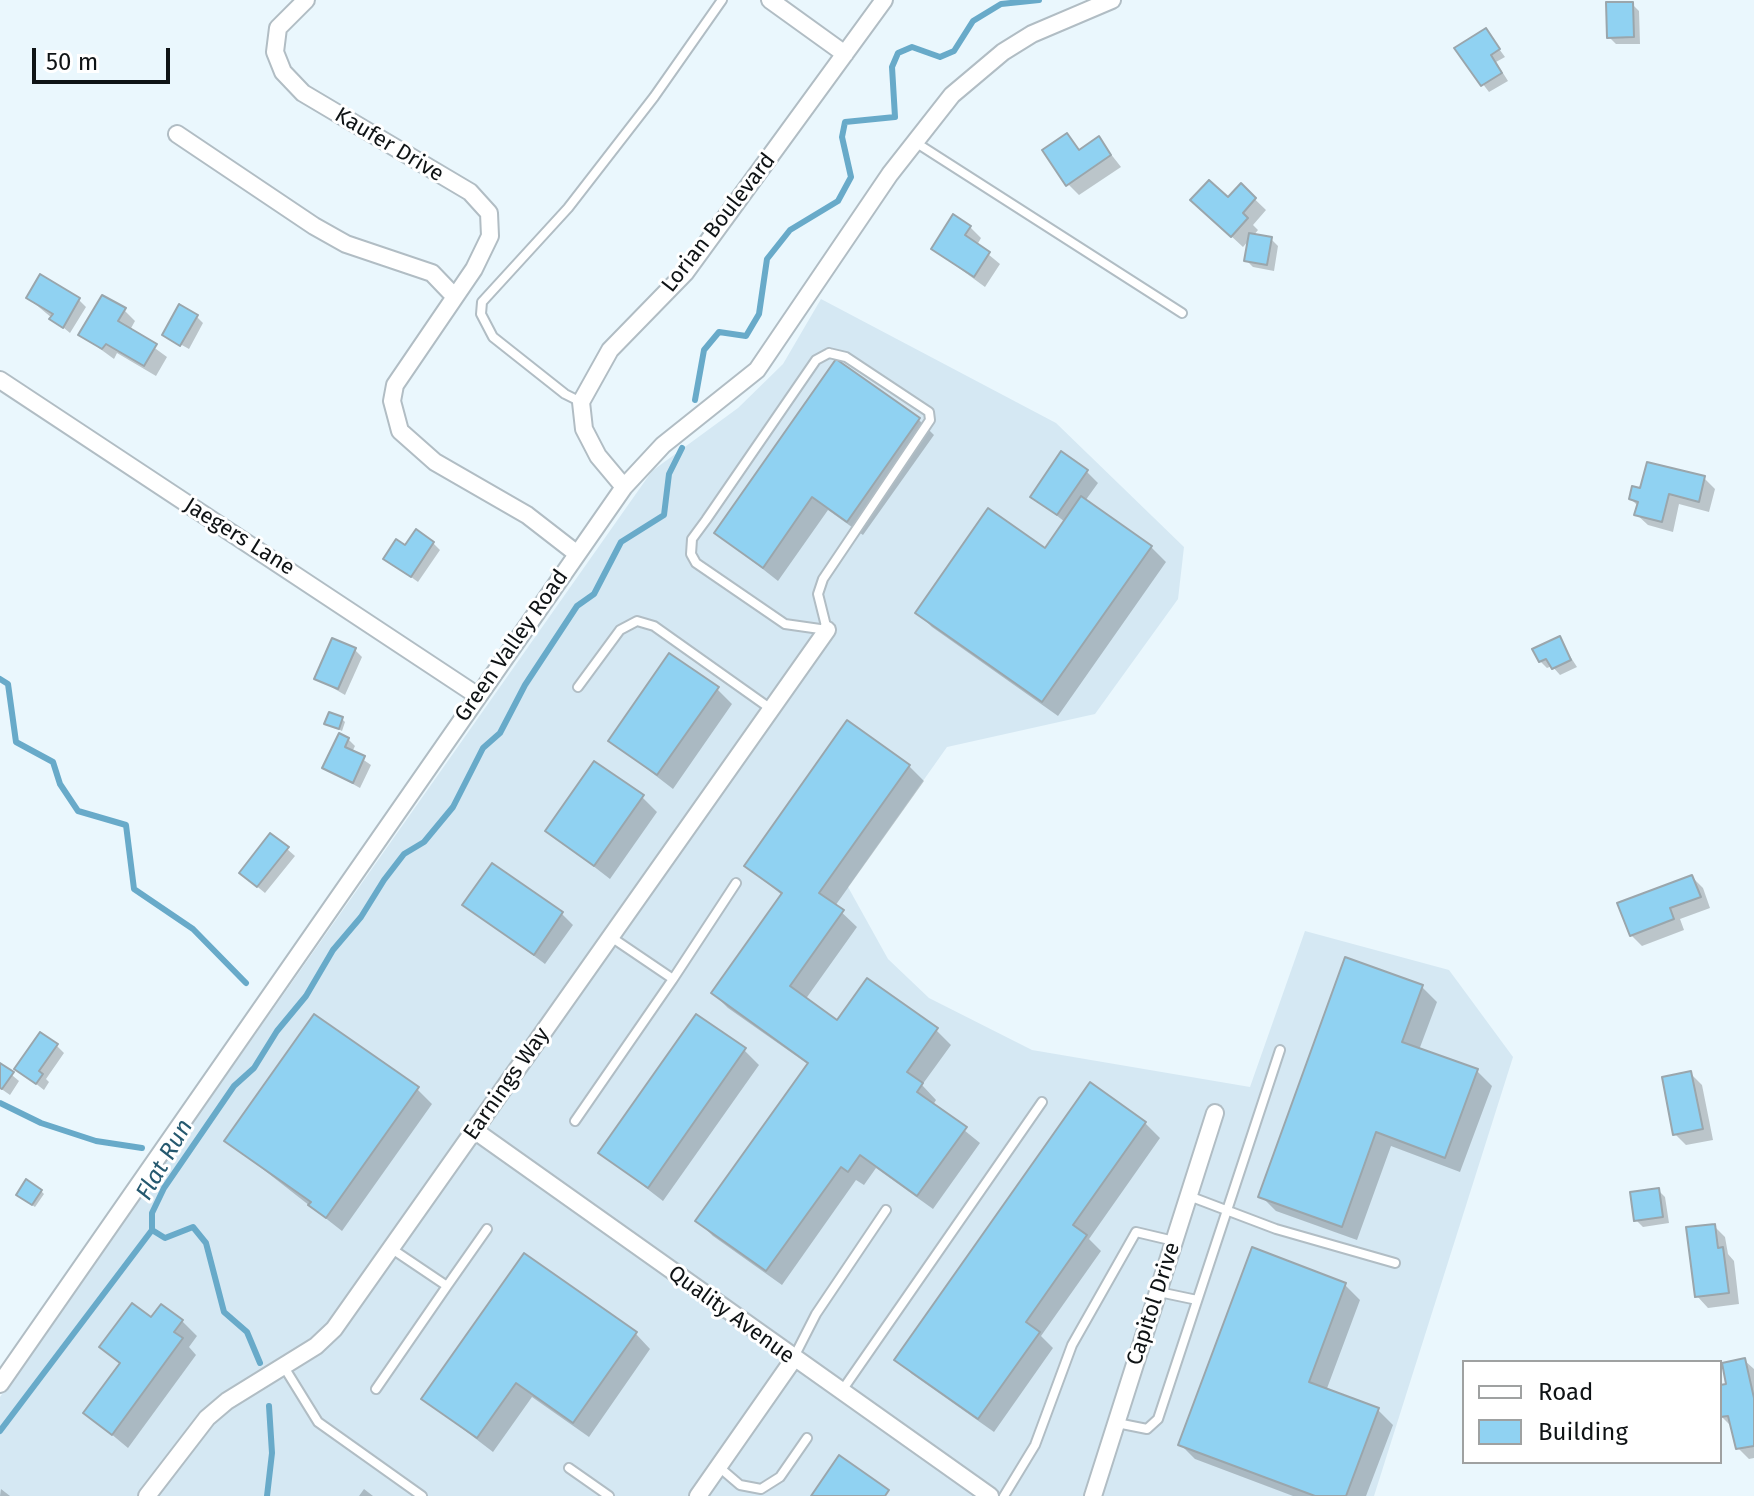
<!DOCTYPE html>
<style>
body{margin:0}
#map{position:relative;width:1754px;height:1496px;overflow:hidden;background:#eaf7fd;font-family:"Fira Sans",sans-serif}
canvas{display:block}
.legend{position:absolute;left:1462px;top:1360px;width:260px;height:104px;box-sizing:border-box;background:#fff;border:2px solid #9fa1a1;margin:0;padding:10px 14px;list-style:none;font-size:24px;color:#0f1315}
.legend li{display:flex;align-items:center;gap:16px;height:40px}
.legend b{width:40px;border:2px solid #9fa1a1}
.scale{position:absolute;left:32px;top:48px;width:138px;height:36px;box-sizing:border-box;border:4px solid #0f1315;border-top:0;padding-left:10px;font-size:24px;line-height:28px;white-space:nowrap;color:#0f1315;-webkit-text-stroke:6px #fff;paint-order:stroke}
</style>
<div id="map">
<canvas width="1754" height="1496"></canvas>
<ul class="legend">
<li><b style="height:10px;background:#fff"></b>Road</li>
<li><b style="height:22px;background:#90d2f2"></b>Building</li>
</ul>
<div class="scale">50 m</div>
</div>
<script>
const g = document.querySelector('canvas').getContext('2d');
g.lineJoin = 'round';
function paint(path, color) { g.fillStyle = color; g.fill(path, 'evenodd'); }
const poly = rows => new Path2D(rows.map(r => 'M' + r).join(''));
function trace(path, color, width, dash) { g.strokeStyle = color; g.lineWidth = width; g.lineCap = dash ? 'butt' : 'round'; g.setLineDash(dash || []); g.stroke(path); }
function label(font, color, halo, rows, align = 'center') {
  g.font = font + ' "Fira Sans",sans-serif'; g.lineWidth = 6; g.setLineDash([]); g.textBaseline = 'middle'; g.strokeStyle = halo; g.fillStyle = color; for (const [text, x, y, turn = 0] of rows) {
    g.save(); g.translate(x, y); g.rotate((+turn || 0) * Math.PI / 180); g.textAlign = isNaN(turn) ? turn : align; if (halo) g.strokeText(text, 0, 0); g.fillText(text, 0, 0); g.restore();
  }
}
paint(poly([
 [821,299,1056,423,1184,547,1178,599,1095,714,947,747,848,887,888,959,929,998,1032,1050,1250,1087,1305,931,1449,970,1513,1057,1374,1496,0,1496,0,1397,652,471,738,408,783,364]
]), '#d5e8f3');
paint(poly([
 [1632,4,1639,11,1640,44,1616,44,1609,37],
 [1486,31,1505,57,1496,62,1508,81,1489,92,1456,49],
 [1067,136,1081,151,1099,139,1121,167,1079,195,1068,184],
 [1241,186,1266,210,1253,225,1258,230,1253,236,1271,239,1278,246,1274,271,1253,267,1246,260,1250,239,1243,247,1204,211,1228,200],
 [970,227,981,238,977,245,1000,264,985,287,933,249],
 [28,298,79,300,86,307,70,333],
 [124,310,135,321,130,330,167,357,156,376,117,353,114,359,81,335],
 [196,316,203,323,189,349,164,335],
 [837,362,919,420,934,435,863,535,828,510,778,581,717,533],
 [1087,472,1098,483,1085,501,1151,547,1166,562,1058,716,932,627,917,612,1045,551,1065,522,1032,496],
 [1704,478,1715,489,1709,512,1679,504,1673,532,1648,525,1636,514,1638,506,1631,499,1642,490],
 [433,543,440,550,418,582,385,558],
 [1559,639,1577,667,1560,675,1552,666,1547,668,1540,661],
 [355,650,362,657,345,695,316,678],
 [717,689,732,704,673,789,611,741],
 [342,719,345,722,342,731,326,723],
 [348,739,355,746,352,752,371,765,360,788,324,768],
 [909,766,924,781,835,906,857,927,805,1000,838,1023,936,1030,951,1045,922,1085,936,1100,933,1105,980,1143,933,1209,876,1168,864,1185,856,1180,782,1285,713,1236,698,1221,809,1065,728,1008,713,993,782,895,746,866],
 [642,797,657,812,610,879,548,831],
 [271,835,295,856,265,893,248,879],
 [1692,877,1703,888,1710,908,1680,919,1684,930,1642,946,1631,935],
 [465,905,562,914,573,925,545,964],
 [1422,987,1437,1002,1419,1050,1477,1071,1492,1086,1460,1172,1391,1146,1357,1240,1276,1211,1261,1196],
 [57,1046,64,1053,46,1079,49,1082,44,1090,17,1069],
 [744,1050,759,1065,663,1201,601,1153],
 [0,1065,19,1081,10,1095,0,1088],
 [1691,1074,1702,1085,1713,1140,1686,1145,1675,1134],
 [417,1089,432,1104,342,1231,227,1141],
 [1145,1123,1160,1138,1089,1239,1101,1251,1041,1336,1053,1348,994,1432,912,1374,897,1359],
 [1658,1190,1665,1197,1669,1223,1643,1227,1636,1220],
 [41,1191,44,1194,35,1207,21,1198],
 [1714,1226,1725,1237,1728,1254,1734,1261,1739,1304,1708,1308,1697,1296],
 [1345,1285,1360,1300,1326,1391,1378,1410,1393,1425,1366,1496,1293,1496,1195,1459,1180,1444],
 [152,1320,182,1321,197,1336,189,1347,196,1355,128,1448,86,1413,121,1365,102,1347],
 [636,1334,650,1349,589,1437,532,1397,493,1452,424,1399],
 [1744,1360,1754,1369,1754,1458,1749,1459,1738,1448,1733,1428,1722,1417,1720,1408,1720,1387,1729,1385],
 [1,1489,10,1496,0,1496],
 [364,1489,373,1496,359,1496]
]), '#0003');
trace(poly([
 [695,400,704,350,719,332,746,336,759,314,767,259,790,230,838,201,851,177,842,137,845,122,895,117,892,67,898,53,912,47,940,57,954,51,973,21,1001,4,1039,0],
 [0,679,8,684,16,742,53,762,60,784,78,811,126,825,134,889,193,929,246,983],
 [0,1103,41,1123,96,1141,142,1148],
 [260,1363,247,1332,224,1312,206,1243,193,1227,165,1238,152,1230,152,1213,164,1188,234,1086,254,1068,277,1031,306,996,333,950,361,917,384,880,404,854,424,842,453,807,483,748,500,733,525,685,577,606,594,594,621,542,664,515,669,474,682,448],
 [0,1431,152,1230],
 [267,1496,272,1453,269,1406]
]), '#68aac9', 6);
const building = poly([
 [1606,2,1633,2,1634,37,1607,38,1606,2],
 [1486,28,1500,49,1491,55,1502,73,1481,86,1454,48,1486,28],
 [1067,133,1079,150,1099,136,1111,155,1066,186,1042,150,1067,133],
 [1209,180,1228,197,1241,183,1256,198,1243,213,1248,218,1231,237,1190,200,1209,180],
 [953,214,971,226,965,235,990,252,974,277,931,249,953,214],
 [1249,233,1272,237,1267,265,1244,261,1249,233],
 [40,274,80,298,63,328,49,319,53,314,26,298,40,274],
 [102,295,126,308,118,321,157,344,144,366,106,344,102,349,78,335,102,295],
 [179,304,198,315,180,346,162,335,179,304],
 [836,359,920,418,847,522,812,497,763,568,714,533,836,359],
 [1061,451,1088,470,1057,515,1030,497,1061,451],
 [1647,462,1705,476,1699,502,1669,494,1662,522,1634,515,1638,502,1629,499,1632,486,1640,488,1647,462],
 [1081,496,1152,546,1042,702,915,613,988,508,1045,548,1081,496],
 [416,529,434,542,411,577,383,559,396,539,405,545,416,529],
 [1560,636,1571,660,1552,669,1546,659,1539,662,1532,649,1560,636],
 [332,638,356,648,338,689,314,679,332,638],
 [669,653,719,687,657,775,608,741,669,653],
 [329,712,343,717,339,729,324,724,329,712],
 [847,720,910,765,819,893,844,910,790,986,837,1020,867,978,938,1028,907,1072,923,1083,917,1092,967,1127,917,1196,860,1155,848,1172,841,1167,766,1271,695,1221,808,1063,711,993,782,893,744,866,847,720],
 [339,733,349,738,345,747,365,756,353,783,322,768,339,733],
 [594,761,644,795,594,866,545,831,594,761],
 [270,833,289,847,257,887,239,873,270,833],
 [492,863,563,912,534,955,462,905,492,863],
 [1692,875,1701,897,1670,908,1674,919,1630,936,1617,903,1692,875],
 [1345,957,1423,985,1402,1042,1478,1069,1445,1158,1376,1132,1342,1227,1258,1197,1345,957],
 [314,1014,419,1087,326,1218,308,1205,311,1202,224,1141,314,1014],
 [696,1014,746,1048,648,1188,598,1153,696,1014],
 [40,1032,58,1044,39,1071,43,1074,36,1084,14,1069,40,1032],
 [0,1063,14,1072,2,1089,0,1088,0,1063],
 [1691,1071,1703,1129,1673,1135,1662,1077,1691,1071],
 [1090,1082,1146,1122,1073,1225,1087,1235,1026,1322,1040,1332,978,1419,894,1360,1090,1082],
 [26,1179,42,1190,32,1205,16,1195,26,1179],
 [1659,1188,1663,1217,1634,1221,1630,1192,1659,1188],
 [1715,1224,1718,1248,1723,1247,1729,1293,1695,1297,1686,1227,1715,1224],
 [1252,1247,1346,1283,1309,1382,1379,1408,1346,1496,1315,1496,1178,1445,1252,1247],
 [524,1253,637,1332,573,1423,516,1383,477,1438,421,1399,524,1253],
 [132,1303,151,1317,161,1304,183,1320,174,1332,183,1338,112,1435,83,1413,120,1363,99,1347,132,1303],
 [1745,1358,1754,1398,1754,1446,1736,1449,1728,1416,1720,1417,1720,1385,1726,1384,1722,1363,1745,1358],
 [839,1455,889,1490,885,1496,811,1496,839,1455]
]);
paint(building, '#90d2f2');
trace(building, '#9aa6ac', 2);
const service = poly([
 [915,142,1182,313],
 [829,353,846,357,929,412,930,420,823,579,818,594,827,630,785,624,696,563,691,554,692,539,706,520,816,360,829,353],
 [581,402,565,394,493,337,481,314,482,302,568,208,654,97,722,0],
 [578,687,620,630,637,621,654,626,771,709],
 [611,937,673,979,736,883],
 [575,1121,673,979],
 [1189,1196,1276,1229,1395,1263],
 [447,1286,487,1229],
 [1159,1292,1197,1300],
 [793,1359,816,1314,886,1210],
 [284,1367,318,1422,422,1496],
 [376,1389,447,1286,392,1249],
 [841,1392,1042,1102],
 [1117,1423,1147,1429,1158,1419,1280,1050],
 [719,1467,740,1485,761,1489,780,1477,807,1438],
 [569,1468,609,1496],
 [1004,1496,1035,1445,1072,1345,1136,1232,1174,1241]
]);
const minor = poly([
 [306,0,278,28,275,52,283,72,303,93,470,192,489,213,490,236,474,269,395,385,392,401,400,431,435,462,527,515,576,553],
 [770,0,845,54],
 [177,134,314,226,346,244,432,273,455,297],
 [0,380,478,696],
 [624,487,598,456,584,429,581,402,610,350,685,273,884,0],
 [474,1130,990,1496],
 [0,1384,624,487,663,445,757,370,890,174,952,95,1003,52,1032,34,1112,0],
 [147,1496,207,1418,227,1401,316,1346,334,1329,827,630],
 [698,1496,793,1360],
 [1093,1496,1215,1113]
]);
trace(service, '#b1bdc4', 12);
trace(minor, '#b1bdc4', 20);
trace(service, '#fff', 8);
trace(minor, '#fff', 16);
label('22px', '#0f1315', '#fff', [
 ["Kaufer Drive",389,145,31],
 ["Lorian Boulevard",719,223,-52],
 ["Jaegers Lane",239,537,32],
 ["Green Valley Road",512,646,-55],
 ["Earnings Way",507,1084,-55],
 ["Capitol Drive",1154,1304,-72],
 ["Quality Avenue",731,1315,36]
]);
label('italic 24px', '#25596f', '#fff', [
 ["Flat Run",165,1160,-60]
]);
</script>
